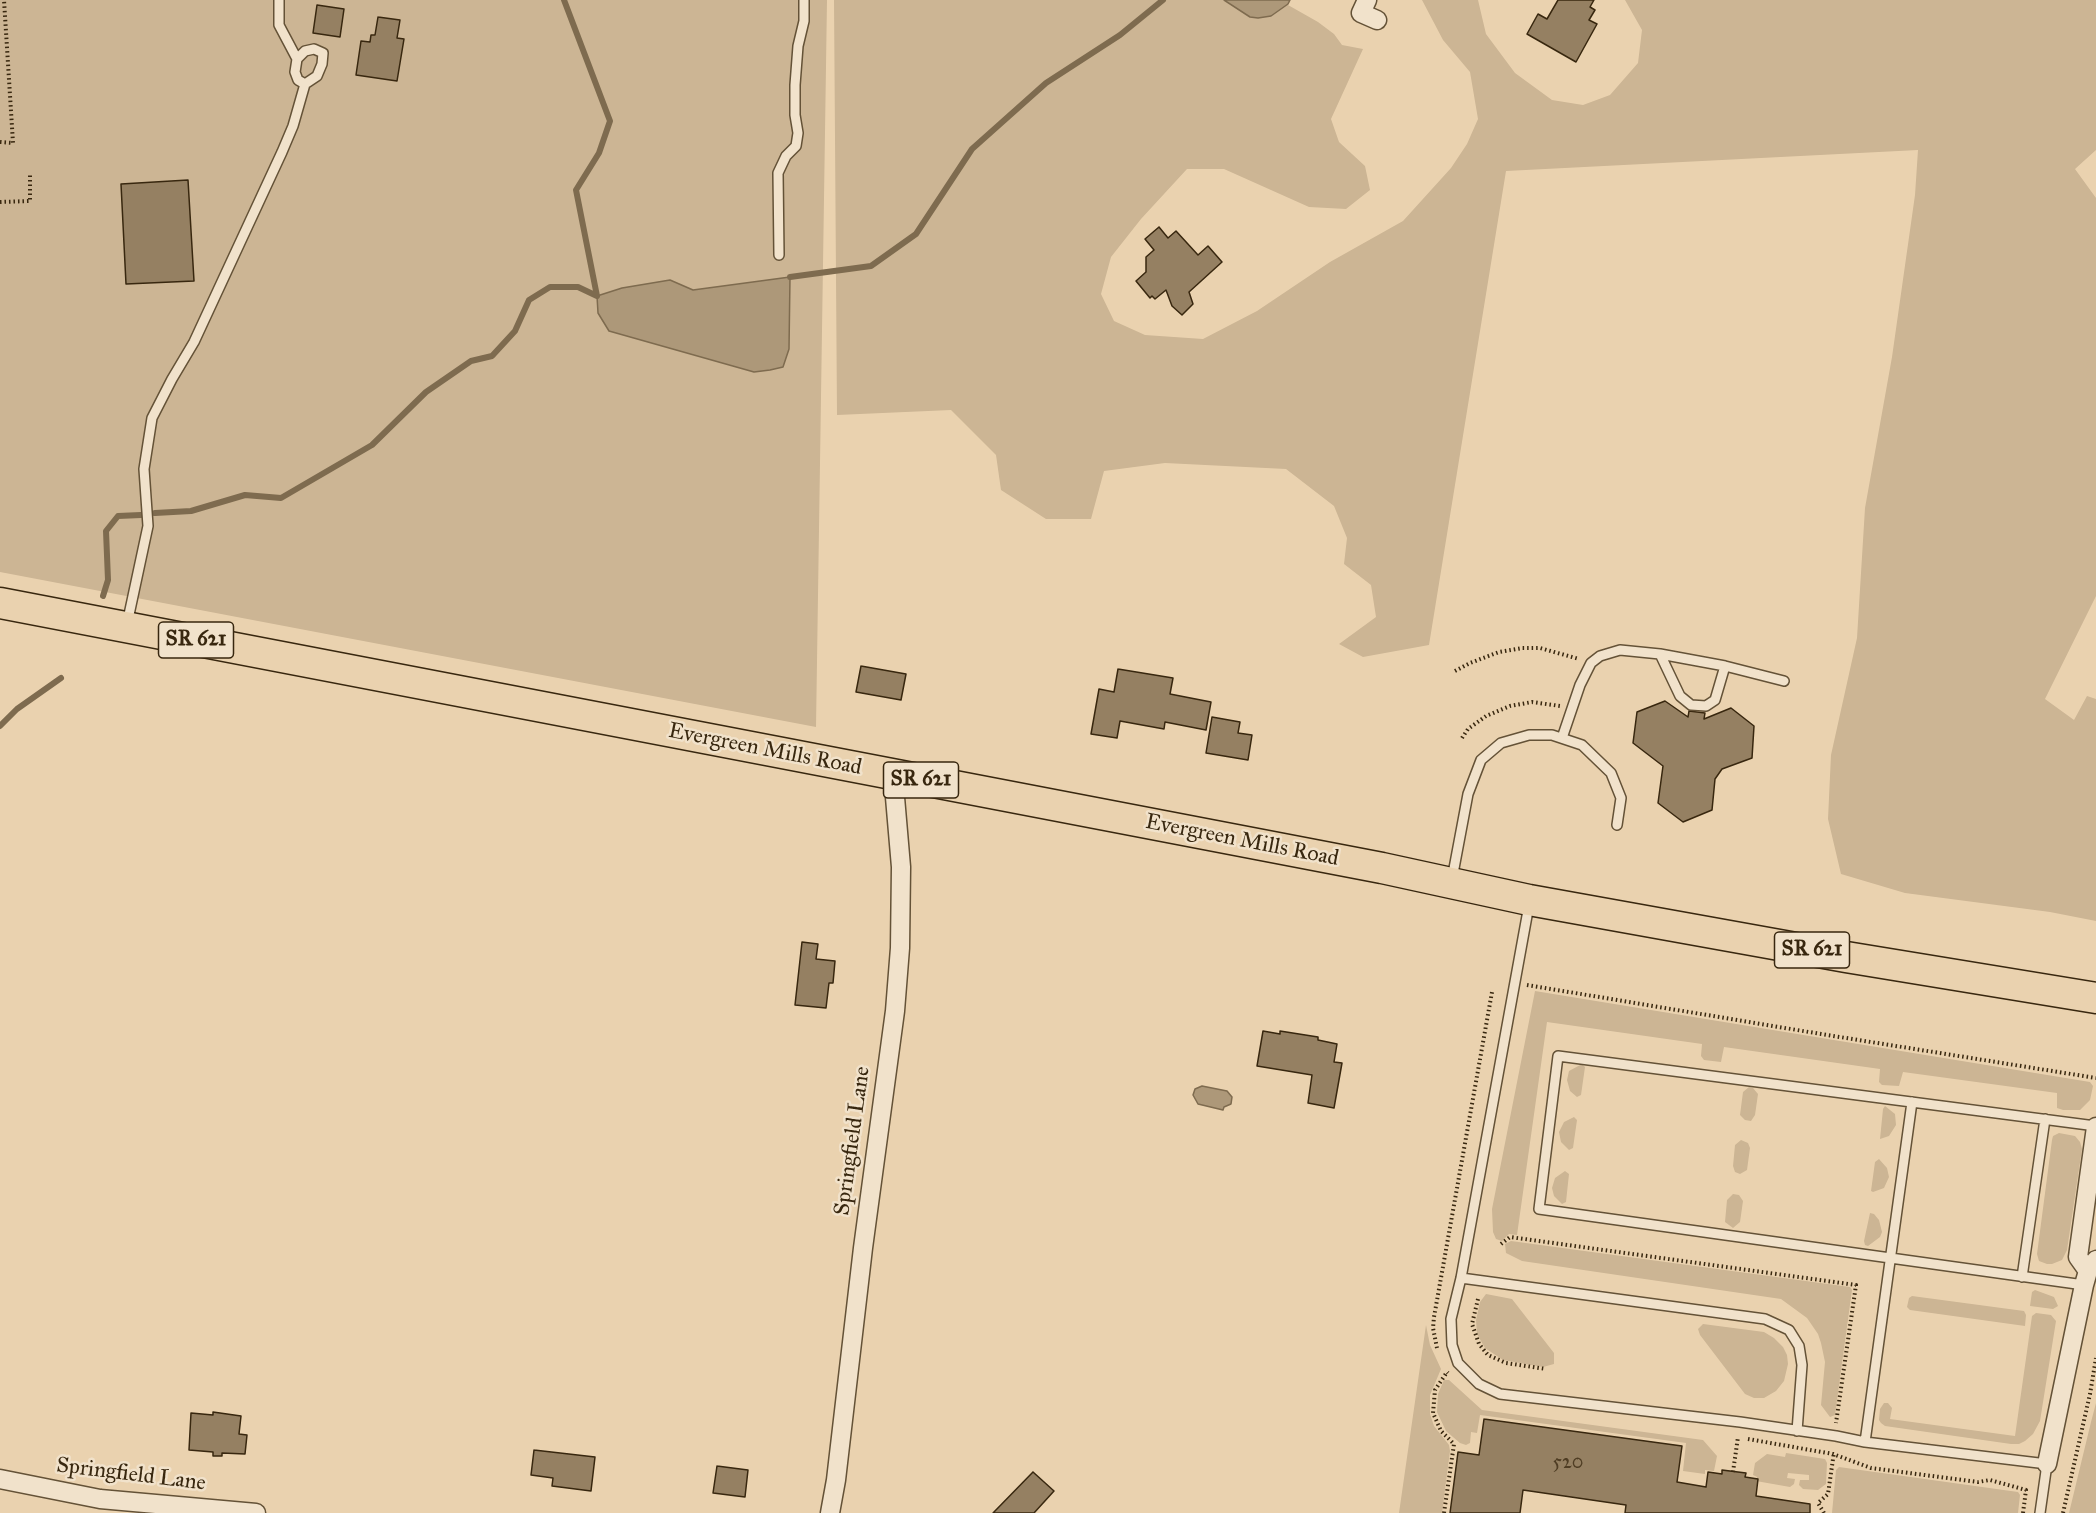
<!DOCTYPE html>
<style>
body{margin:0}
canvas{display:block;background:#ead2af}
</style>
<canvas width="2096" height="1513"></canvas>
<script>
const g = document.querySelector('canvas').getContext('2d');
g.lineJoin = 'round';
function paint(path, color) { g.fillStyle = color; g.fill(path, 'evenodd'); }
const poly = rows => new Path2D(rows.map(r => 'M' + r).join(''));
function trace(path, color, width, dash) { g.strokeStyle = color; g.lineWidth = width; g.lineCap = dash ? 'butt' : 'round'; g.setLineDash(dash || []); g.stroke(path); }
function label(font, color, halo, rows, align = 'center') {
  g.font = font + ' "IM FELL Great Primer",serif'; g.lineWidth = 5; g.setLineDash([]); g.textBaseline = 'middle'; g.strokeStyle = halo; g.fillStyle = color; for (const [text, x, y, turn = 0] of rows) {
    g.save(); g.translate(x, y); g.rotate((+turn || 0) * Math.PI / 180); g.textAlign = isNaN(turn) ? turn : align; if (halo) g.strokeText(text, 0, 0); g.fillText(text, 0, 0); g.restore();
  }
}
paint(poly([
 [0,0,827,0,816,727,0,572],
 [834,0,1290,0,1288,5,1318,22,1334,34,1342,45,1363,49,1331,119,1339,142,1365,166,1370,190,1346,209,1309,207,1224,169,1187,169,1141,219,1111,257,1101,294,1114,321,1145,335,1203,339,1257,311,1330,262,1403,221,1451,168,1467,144,1478,119,1470,72,1443,40,1422,0,1478,0,1486,34,1515,73,1552,100,1583,105,1610,95,1638,63,1642,30,1625,0,2096,0,2096,150,2075,169,2096,198,2096,596,2045,699,2074,720,2087,696,2096,699,2096,921,2050,912,1905,893,1841,874,1828,819,1831,755,1857,638,1865,508,1892,357,1915,195,1918,150,1506,171,1429,645,1363,657,1339,644,1376,617,1371,585,1344,564,1347,538,1334,506,1286,469,1165,463,1104,471,1091,519,1046,519,1001,490,996,455,951,410,837,415],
 [1535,991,2090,1082,2093,1086,2090,1100,2080,1110,2063,1110,2057,1108,2057,1093,1903,1072,1899,1086,1882,1085,1879,1082,1880,1069,1724,1047,1721,1062,1704,1060,1701,1056,1702,1044,1547,1022,1517,1235,1509,1234,1502,1241,1496,1239,1493,1232,1492,1209],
 [1582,1064,1585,1067,1581,1095,1577,1097,1570,1091,1567,1080,1569,1071],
 [1749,1087,1753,1088,1758,1094,1755,1115,1751,1121,1745,1120,1740,1115,1743,1092],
 [1885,1106,1895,1114,1896,1125,1889,1136,1880,1139,1883,1109],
 [1574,1117,1577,1120,1573,1148,1569,1150,1561,1142,1559,1132,1564,1122],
 [2059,1133,2075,1136,2080,1142,2082,1149,2067,1250,2062,1260,2052,1264,2047,1264,2039,1261,2037,1254,2052,1140,2053,1136],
 [1741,1140,1748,1143,1750,1148,1747,1170,1740,1174,1735,1172,1733,1166,1735,1145],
 [1879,1159,1887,1168,1889,1177,1884,1188,1873,1192,1871,1191,1875,1162],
 [1565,1171,1569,1174,1566,1202,1562,1204,1554,1196,1552,1188,1555,1178],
 [1733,1194,1739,1195,1743,1201,1740,1222,1733,1228,1725,1222,1727,1200],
 [1870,1213,1874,1214,1879,1220,1882,1232,1880,1237,1868,1246,1865,1245,1864,1241],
 [1511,1241,1850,1287,1852,1290,1835,1415,1830,1417,1821,1405,1825,1362,1821,1343,1818,1334,1807,1318,1781,1299,1522,1261,1506,1253,1505,1244],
 [2035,1290,2054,1297,2058,1306,2053,1309,2030,1306,2032,1292],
 [1486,1294,1512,1299,1554,1353,1554,1364,1543,1367,1503,1360,1485,1348,1477,1334,1476,1320,1480,1302],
 [1912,1296,2024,1311,2026,1315,2025,1326,1910,1310,1907,1307,1909,1298],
 [2036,1313,2051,1315,2056,1321,2040,1421,2033,1434,2025,1441,2019,1444,2011,1444,1885,1426,1881,1423,1879,1420,1880,1409,1884,1403,1888,1403,1892,1408,1890,1419,2015,1436,2032,1316],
 [1703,1324,1764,1332,1774,1338,1783,1347,1787,1355,1788,1364,1784,1381,1776,1391,1764,1398,1754,1398,1745,1394,1700,1335,1698,1329],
 [1426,1325,1430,1345,1441,1369,1430,1395,1430,1414,1434,1426,1449,1445,1450,1451,1442,1513,1399,1513],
 [1444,1380,1449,1380,1482,1410,1703,1440,1717,1456,1714,1471,1705,1470,1705,1474,1683,1471,1686,1443,1480,1415,1477,1433,1471,1432,1470,1443,1466,1445,1460,1443,1446,1431,1437,1412,1438,1394],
 [2096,1403,2096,1513,2069,1513,2091,1422],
 [1786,1453,1825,1459,1827,1463,1826,1484,1818,1490,1803,1489,1799,1485,1800,1480,1809,1480,1809,1475,1788,1473,1787,1478,1795,1479,1794,1484,1790,1487,1756,1481,1757,1477,1753,1475,1755,1463,1767,1454,1785,1457],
 [1839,1467,2018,1492,2020,1495,2018,1513,1832,1513,1836,1470]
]), '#ccb594');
const water = poly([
 [1224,0,1290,0,1288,4,1271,16,1258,18,1250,17,1224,0],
 [790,277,789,349,783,367,770,370,754,372,609,331,598,313,597,296,622,288,670,280,693,290,790,277],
 [1202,1086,1227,1091,1232,1097,1231,1104,1224,1107,1223,1110,1198,1104,1193,1095,1195,1089,1202,1086]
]);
paint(water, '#ad9879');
trace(water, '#7e6b4f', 1.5);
trace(poly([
 [564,0,610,121,599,153,576,190,597,296],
 [790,277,871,266,916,234,972,149,1046,83,1120,35,1163,0],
 [155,513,191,511,245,495,281,498,372,445,426,392,471,361,492,356,515,331,529,300,550,287,578,287,597,296],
 [103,596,108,580,106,531,118,516,141,515],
 [0,726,17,709,61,678]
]), '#7e6b4f', 6);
const building = poly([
 [1558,0,1594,0,1590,7,1595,10,1589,20,1597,24,1576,62,1527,34,1538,14,1547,19,1558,0],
 [317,5,344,9,340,37,313,33,317,5],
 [378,17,400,20,397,38,404,39,397,81,356,75,361,41,370,42,371,35,375,35,378,17],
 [188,180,194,281,126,284,121,184,188,180],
 [1159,227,1168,238,1176,231,1198,255,1208,246,1222,262,1189,292,1193,304,1182,315,1172,306,1166,290,1155,299,1152,296,1150,298,1136,281,1146,272,1146,257,1154,250,1145,239,1159,227],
 [861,666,906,674,901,700,856,692,861,666],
 [1118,669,1173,678,1170,694,1211,702,1206,730,1165,722,1164,729,1120,721,1117,738,1091,734,1099,689,1114,692,1118,669],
 [1665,701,1688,717,1689,711,1705,713,1704,719,1731,708,1754,726,1752,758,1722,769,1715,779,1712,810,1683,822,1658,803,1663,766,1633,743,1637,712,1665,701],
 [1212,717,1240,722,1238,733,1252,735,1248,760,1206,753,1212,717],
 [802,942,818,944,816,959,835,961,833,983,829,983,826,1008,795,1005,802,942],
 [1263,1031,1280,1034,1280,1031,1318,1037,1318,1040,1337,1044,1334,1062,1342,1063,1334,1108,1308,1103,1312,1075,1257,1066,1263,1031],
 [213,1412,241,1416,239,1434,247,1435,245,1454,222,1453,222,1456,213,1456,213,1452,189,1450,191,1413,213,1415,213,1412],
 [1484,1419,1682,1446,1677,1482,1706,1487,1708,1472,1722,1474,1722,1470,1746,1473,1745,1477,1758,1479,1756,1496,1810,1504,1810,1513,1625,1513,1626,1505,1523,1490,1520,1513,1450,1513,1458,1452,1479,1455,1484,1419],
 [534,1450,595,1457,591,1491,552,1486,553,1478,531,1475,534,1450],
 [717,1466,748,1470,745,1497,713,1493,717,1466],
 [1033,1472,1054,1491,1034,1513,993,1513,1033,1472]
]);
paint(building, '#958062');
trace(building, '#38270f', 1.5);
const service = poly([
 [279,0,279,25,297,59],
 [779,255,778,173,786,156,796,146,798,133,795,115,795,85,798,46,804,21,804,0],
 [127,624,148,526,144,469,152,418,172,379,194,342,282,152,293,126,305,84,298,80,295,72,297,59,305,51,314,49,323,53,322,64,317,76,305,84],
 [1660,654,1680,696,1691,705,1706,706,1715,700,1725,666],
 [1562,738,1580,685,1591,663,1600,656,1620,650,1660,654,1725,666,1784,681],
 [1452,879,1468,794,1481,760,1501,743,1529,735,1552,735,1582,745,1611,773,1621,798,1617,825],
 [1529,905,1461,1278,1451,1319,1452,1345,1458,1363,1479,1384,1500,1394,1740,1422,1836,1436,1865,1442,2047,1464,2040,1513],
 [2022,1277,2045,1119],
 [1461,1278,1765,1319,1789,1330,1799,1346,1802,1365,1797,1431],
 [2084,1285,1539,1209,1558,1056,2096,1126],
 [1865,1442,1912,1102]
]);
const minor = poly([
 [1367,0,1361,13,1377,20],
 [2088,1271,2078,1257,2096,1127],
 [2047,1464,2084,1285,2088,1271,2096,1260],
 [0,1479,100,1499,256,1513],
 [830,1513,836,1480,863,1248,895,1011,900,948,901,867,893,774]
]);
const primary = poly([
 [0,603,1382,868,1529,900,1846,957,2096,998]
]);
trace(service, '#645237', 12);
trace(minor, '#645237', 21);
trace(primary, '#38270f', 33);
trace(poly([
 [0,142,13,143,4,0],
 [0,202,30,201,30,175],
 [1455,671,1470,663,1499,652,1522,648,1540,648,1579,659],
 [1462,738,1468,729,1486,716,1510,706,1532,702,1560,706],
 [1527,985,1821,1034,2096,1078],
 [1501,1244,1510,1237,1856,1285,1836,1423],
 [1478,1299,1472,1324,1479,1344,1488,1355,1506,1363,1546,1369],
 [1437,1348,1433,1328,1434,1317,1492,992],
 [1748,1439,1833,1454,1871,1468,1978,1482,1990,1480,2026,1490,2023,1513],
 [1733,1472,1738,1437],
 [1444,1513,1454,1444,1441,1431,1433,1413,1435,1390,1447,1372,1448,1373],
 [1824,1513,1818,1503,1828,1494,1834,1452],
 [2063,1513,2090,1394,2096,1358]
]), '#38270f', 4, [1.5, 3]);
trace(service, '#f1e2cb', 9);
trace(minor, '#f1e2cb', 18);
trace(primary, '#ead2af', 30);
label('20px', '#4f3d24', null, [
 ["520",1568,1463]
]);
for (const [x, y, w] of [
 [196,640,75],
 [921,780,75],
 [1812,950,75]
]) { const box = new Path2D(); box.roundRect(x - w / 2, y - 18, w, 36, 4.5); g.fillStyle = '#f1e2cb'; g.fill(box); trace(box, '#38270f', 1.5); }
label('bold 21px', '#38270f', null, [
 ["SR 621",196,640],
 ["SR 621",921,780],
 ["SR 621",1812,950]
]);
label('22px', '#38270f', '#f1e2cb', [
 ["Evergreen Mills Road",765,750,11],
 ["Evergreen Mills Road",1242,841,11],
 ["Springfield Lane",853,1141,-82],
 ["Springfield Lane",131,1475,7]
]);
</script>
